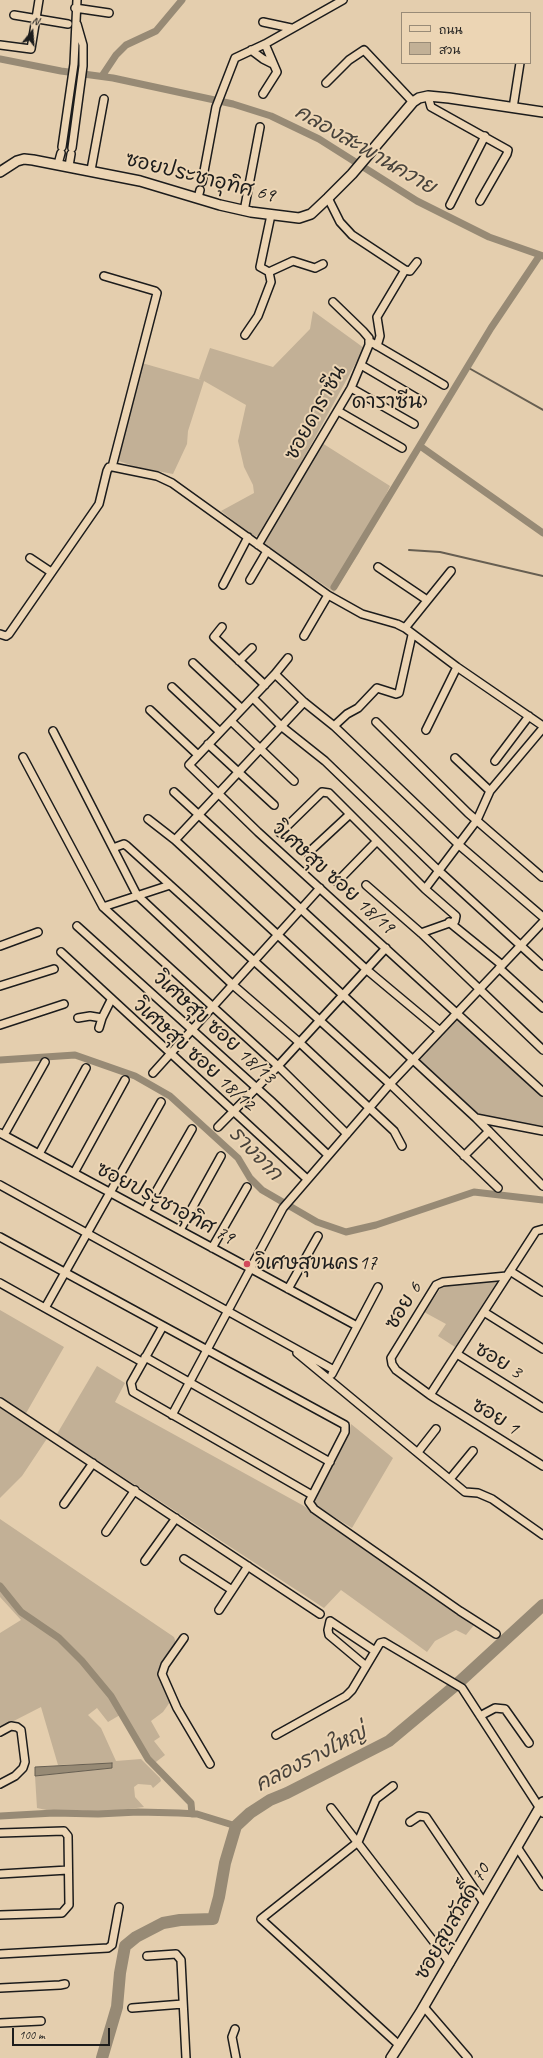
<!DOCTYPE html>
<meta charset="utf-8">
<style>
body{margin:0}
#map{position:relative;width:543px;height:2058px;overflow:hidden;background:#e4ceae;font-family:Caveat,"Playpen Sans Thai",sans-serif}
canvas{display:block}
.legend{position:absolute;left:401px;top:12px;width:130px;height:52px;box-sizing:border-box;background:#ecd5b4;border:1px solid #998b77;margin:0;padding:5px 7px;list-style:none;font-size:12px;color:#1c1c1c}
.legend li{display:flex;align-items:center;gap:8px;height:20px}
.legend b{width:20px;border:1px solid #998b77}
.north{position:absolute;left:12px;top:12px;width:40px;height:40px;-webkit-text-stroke:3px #ecd5b4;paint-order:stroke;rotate:17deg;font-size:11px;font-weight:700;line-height:16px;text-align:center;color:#1c1c1c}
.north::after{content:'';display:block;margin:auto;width:14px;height:18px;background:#1c1c1c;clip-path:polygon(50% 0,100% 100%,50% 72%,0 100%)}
.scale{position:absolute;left:12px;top:2028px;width:98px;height:18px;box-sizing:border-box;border:2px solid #1c1c1c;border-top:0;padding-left:5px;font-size:12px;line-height:14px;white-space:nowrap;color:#1c1c1c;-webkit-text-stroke:3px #ecd5b4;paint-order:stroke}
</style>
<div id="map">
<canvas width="543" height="2058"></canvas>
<ul class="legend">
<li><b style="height:5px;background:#ecd5b4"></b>ถนน</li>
<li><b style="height:11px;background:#c2b096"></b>สวน</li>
</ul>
<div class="north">N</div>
<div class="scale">100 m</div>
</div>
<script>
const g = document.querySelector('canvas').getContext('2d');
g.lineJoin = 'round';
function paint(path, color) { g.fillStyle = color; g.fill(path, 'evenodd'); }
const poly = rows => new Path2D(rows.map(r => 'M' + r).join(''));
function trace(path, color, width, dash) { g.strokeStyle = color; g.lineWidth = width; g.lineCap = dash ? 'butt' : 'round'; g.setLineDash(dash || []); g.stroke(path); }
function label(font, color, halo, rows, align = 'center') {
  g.font = font + ' Caveat,"Playpen Sans Thai",sans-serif'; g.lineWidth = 4; g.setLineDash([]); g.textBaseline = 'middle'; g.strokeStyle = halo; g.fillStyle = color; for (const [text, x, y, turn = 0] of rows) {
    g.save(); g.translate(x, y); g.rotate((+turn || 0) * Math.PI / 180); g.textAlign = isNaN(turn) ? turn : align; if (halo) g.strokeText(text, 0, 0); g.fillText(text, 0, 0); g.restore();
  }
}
paint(poly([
 [313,311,364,348,262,534,254,537,221,511,254,493,253,485,244,467,238,441,246,405,204,381,188,431,187,444,173,474,136,467,116,460,142,363,201,380,199,379,210,348,273,367,310,329],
 [322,443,390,486,359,553,334,592,264,544],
 [458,1013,543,1092,543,1131,476,1118,413,1060],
 [499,1279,455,1347,438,1336,446,1324,424,1312,443,1285],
 [0,1310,64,1347,25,1415,0,1398],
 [97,1366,125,1383,115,1402,304,1506,474,1625,466,1635,456,1630,435,1641,427,1652,341,1590,324,1608,57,1434],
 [0,1406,48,1437,22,1476,0,1498],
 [351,1424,393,1458,352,1528,315,1505,313,1499,349,1433],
 [0,1519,174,1637,176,1643,160,1674,161,1681,170,1702,163,1712,151,1721,160,1737,154,1741,165,1755,152,1765,141,1753,120,1715,108,1722,97,1708,88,1715,101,1728,116,1761,141,1759,160,1778,161,1781,153,1788,151,1785,138,1784,134,1787,135,1797,144,1807,97,1813,82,1810,51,1811,37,1808,35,1776,112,1768,111,1763,58,1765,41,1707,0,1728,0,1633,21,1620,0,1597]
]), '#c2b096');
const water = poly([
 [112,1763,112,1768,35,1776,35,1767,112,1763]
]);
paint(water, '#978a75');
trace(water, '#665e51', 1);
trace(poly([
 [467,367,543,410],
 [409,550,440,552,543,576]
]), '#665e51', 2);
trace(poly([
 [0,59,61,71,113,78,233,104,271,116,319,139,417,201,489,237,543,256],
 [102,76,116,55,126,45,156,31,182,0],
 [420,446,543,533],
 [334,587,491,328,540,255],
 [0,1060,75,1055,135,1076,170,1096,238,1158,250,1178,262,1190,317,1222,346,1232,376,1225,474,1192,543,1200],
 [0,1586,21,1612,59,1638,82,1661,111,1696,148,1759,191,1803,192,1814],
 [0,1816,54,1813,98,1814,138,1812,179,1813,197,1814,236,1826]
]), '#978a75', 7);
trace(poly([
 [102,2058,117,2007,120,1973,125,1946,136,1937,163,1923,180,1920,213,1919,219,1897,225,1863,236,1826,250,1813,270,1800,287,1793,389,1741,456,1685,543,1605]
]), '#978a75', 12);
const minor = poly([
 [75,8,109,13],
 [14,15,68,24],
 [263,22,291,28],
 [0,45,31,49,39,0],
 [251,50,263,59,271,63],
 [326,83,349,60,364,50,413,102],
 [263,94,277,72,265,44],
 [428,96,431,107,508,150,507,154,480,201],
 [513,108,520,63],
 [62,147,74,64,77,0],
 [72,148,83,66,83,45,77,24],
 [58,164,61,153],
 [69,166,71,154],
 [91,170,104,99],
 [202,182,216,107,235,58,265,44,343,0],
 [198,198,200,190],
 [328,198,340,222,352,235,405,270,410,271,417,262],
 [450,205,485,136],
 [244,211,260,127],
 [269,272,293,261,315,268,323,264],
 [104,276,155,291,157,293,112,467],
 [245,335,258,316,271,282,269,272,260,267,271,215],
 [369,341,444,385],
 [377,346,380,336,377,317,405,270],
 [361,365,422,401],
 [351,388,414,424],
 [338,411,402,448],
 [258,545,351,388,369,345,369,338,363,331,333,302],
 [30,558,51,572],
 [378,567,427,600],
 [250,580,267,551],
 [223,585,248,537],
 [222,627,214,637,265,685],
 [405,628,451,571],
 [0,634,6,636,9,634,99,504,107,471,109,467,113,467,157,476,172,483,328,595,362,614,397,624,405,628,457,667,543,726],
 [304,636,328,595],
 [239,661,252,648],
 [193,663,242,709],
 [275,674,288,658],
 [172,687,220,732],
 [253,698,281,726,325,761,438,870,543,966],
 [150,710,198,755],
 [231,721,294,781],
 [376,722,468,813,542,877],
 [334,726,347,714,358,708,377,688,396,694,399,693,412,635],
 [426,730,457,667],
 [53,731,137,895,233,985,300,1043,394,1131,402,1146],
 [208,744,274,805],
 [23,757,103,907,170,885],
 [455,758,490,791],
 [495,761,529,716],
 [174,792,367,970,440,1031],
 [148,819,175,840,476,1118,543,1131],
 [280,833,322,792,329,793,425,889,456,916,455,921,421,933],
 [175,840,304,702],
 [113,848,124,844,127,846,390,1084,498,1188],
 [308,853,349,815],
 [337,882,376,842],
 [366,885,421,933,543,1050],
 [425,889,477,820,490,791,543,728],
 [103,907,278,1066,347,1134],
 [543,917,459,845,334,726,304,702,275,674,189,765,258,832,543,1092],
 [449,922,502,965],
 [77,926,270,1100,328,1155],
 [0,946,38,932],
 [61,952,307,1179],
 [499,968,543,1008],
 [0,986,54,969],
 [78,1018,90,1016,102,1018],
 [0,1025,64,1004],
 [99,1028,102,1018,111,1000],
 [153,1073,320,888],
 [476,1118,543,1186],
 [218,1127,278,1066,386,948],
 [0,1133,357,1326],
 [4,1135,45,1062],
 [39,1154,86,1068],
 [464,1156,489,1131],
 [74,1173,125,1080],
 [0,1185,334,1370],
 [145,1211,192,1129],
 [180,1230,221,1156],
 [0,1237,345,1425,345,1432,309,1502,314,1509,460,1611,496,1634],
 [212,1248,247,1187],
 [510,1271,543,1292],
 [507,1276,443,1282,436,1285,391,1358,392,1364,396,1370,430,1395,543,1466],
 [0,1283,142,1362],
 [288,1289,318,1236],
 [45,1308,161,1102],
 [484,1312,543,1349],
 [163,1326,131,1383,133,1392,312,1495],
 [297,1353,465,1492,478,1493,492,1499,543,1535],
 [457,1354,543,1408],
 [145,1357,330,1462],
 [332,1374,378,1287],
 [430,1395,536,1231,543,1229],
 [0,1402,320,1614],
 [172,1415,283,1208,390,1084,543,922],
 [418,1452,436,1429],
 [450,1479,473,1451],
 [64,1504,93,1463],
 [106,1532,135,1490],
 [184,1559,232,1590],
 [145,1561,176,1518],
 [219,1610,248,1566],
 [184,1638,165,1665,162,1674,177,1708,210,1764],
 [366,1666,329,1635,328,1630,330,1621,375,1651],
 [480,1716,495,1708,505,1709,529,1743],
 [0,1732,11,1726,17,1727,21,1730,25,1762,23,1768,15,1776,0,1784],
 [276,1735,346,1696,352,1690,380,1643,384,1642,462,1688,543,1813],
 [393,1786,376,1799,358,1842,261,1919,399,2045],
 [331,1808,450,1963],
 [410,1822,419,1816,426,1817,484,1903],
 [0,1833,64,1831,68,1836,69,1905,62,1913,0,1915],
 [517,1847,543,1886],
 [0,1874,68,1870],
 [0,1954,108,1948,112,1945,119,1907],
 [147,1956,176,1954,181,1960,186,2058],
 [0,1988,60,1985,65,1984],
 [424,2007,468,2058],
 [132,2008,183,2004],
 [0,2023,41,2021],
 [235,2029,232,2037,236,2058]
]);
const tertiary = poly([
 [0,172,17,161,24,159,33,160,140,181,220,205,251,212,299,218,311,214,328,198,352,174,413,102,419,98,428,96,449,98,543,112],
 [391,2058,420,2013,543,1802]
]);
trace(minor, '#1c1c1c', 10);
trace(tertiary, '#1c1c1c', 12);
trace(minor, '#ecd5b4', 7);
trace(tertiary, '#ecd5b4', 9);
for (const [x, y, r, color] of [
 [247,1264,4,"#d1495b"]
]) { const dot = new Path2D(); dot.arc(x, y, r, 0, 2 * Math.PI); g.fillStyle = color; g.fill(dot); trace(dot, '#ecd5b4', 1.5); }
label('20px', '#1c1c1c', '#ecd5b4', [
 ["ซอยประชาอุทิศ 69",200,178,14],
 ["ซอยดาราซีน",316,413,-61],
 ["วิเศษสุข ซอย 18/19",333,878,42],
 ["วิเศษสุข ซอย 18/13",214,1028,42],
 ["วิเศษสุข ซอย 18/12",194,1055,42],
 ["ซอยประชาอุทิศ 79",165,1204,28],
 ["ซอย 6",404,1306,-58],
 ["ซอย 3",498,1361,32],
 ["ซอย 1",495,1417,32],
 ["ซอยสุขสวัสดิ์ 70",453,1922,-60]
]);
label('20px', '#1c1c1c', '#ecd5b4', [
 ["วิเศษสุขนคร17",255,1264]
], 'left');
label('italic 21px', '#47423b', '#ecd5b4', [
 ["คลองสะพานควาย",365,150,30],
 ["รางจาก",255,1154,46],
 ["คลองรางใหญ่",311,1759,-27]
]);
label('21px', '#1c1c1c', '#ecd5b4', [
 ["ดาราซีน",387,402]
]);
</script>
